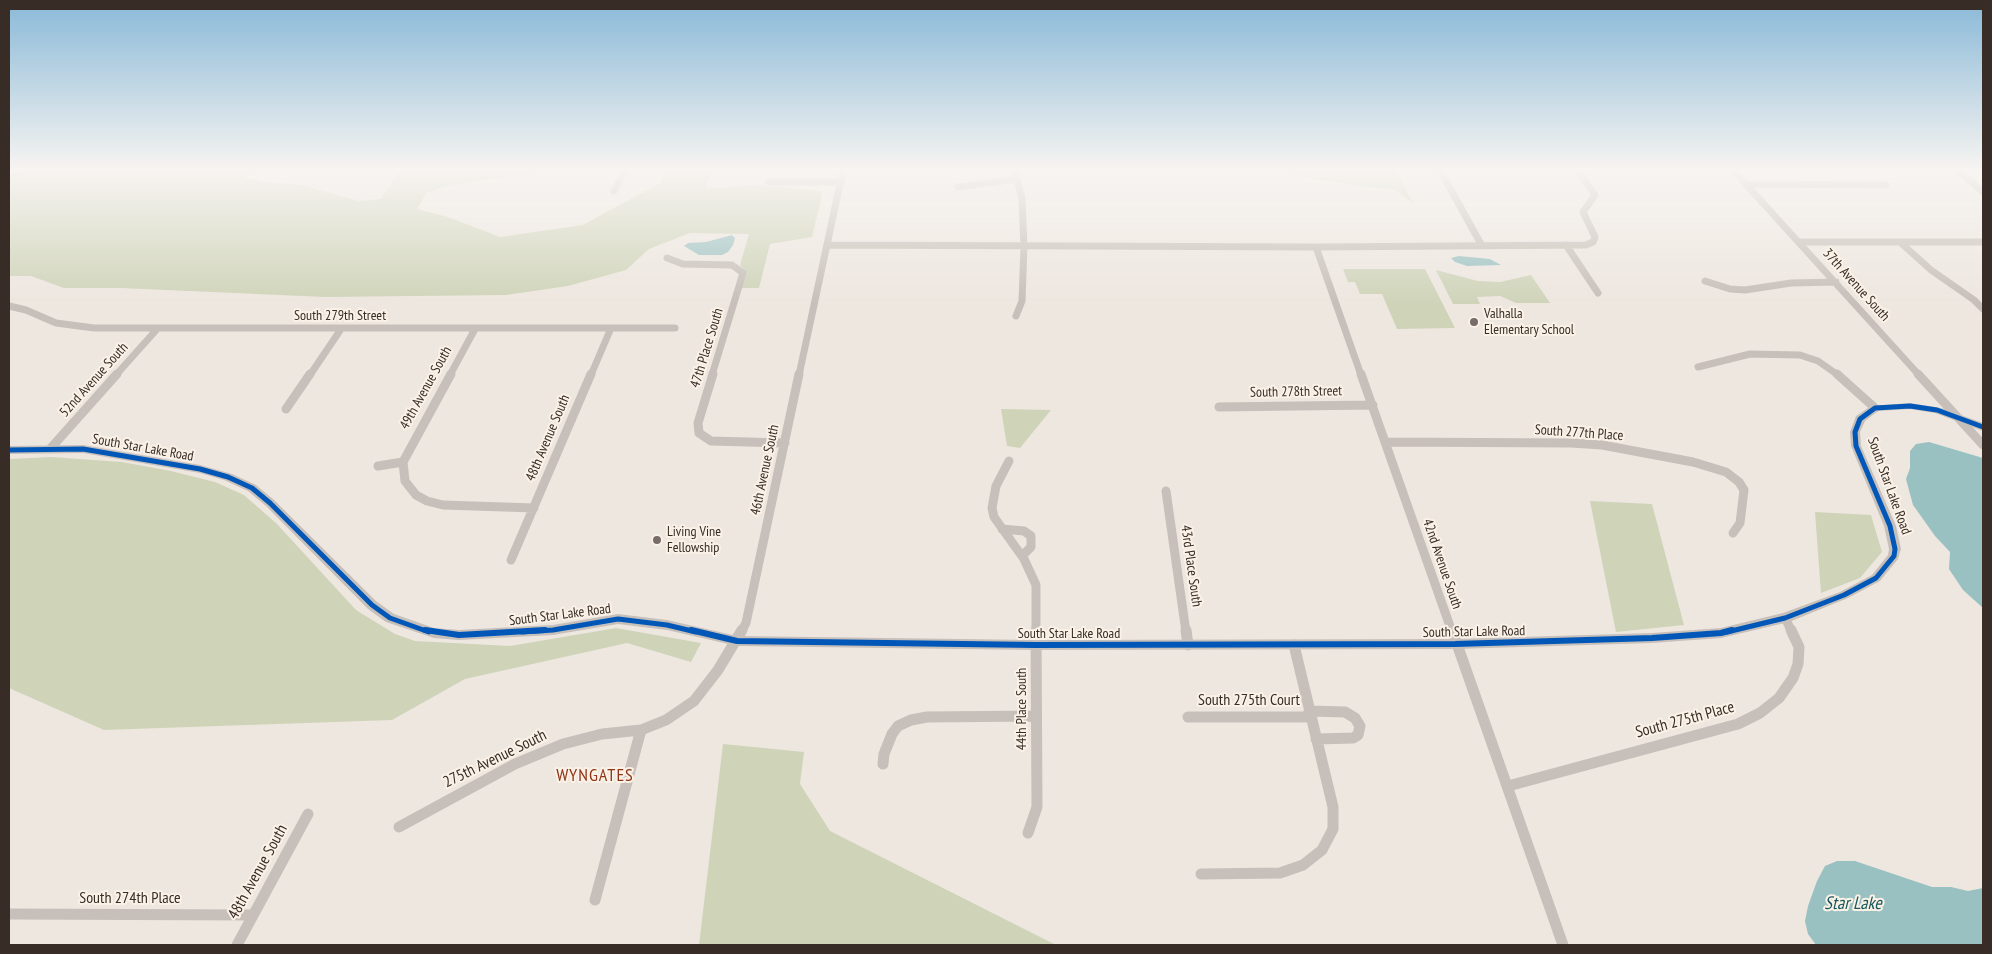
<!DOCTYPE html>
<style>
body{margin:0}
#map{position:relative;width:1992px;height:954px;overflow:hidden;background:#eee7e0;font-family:"PT Sans Narrow",sans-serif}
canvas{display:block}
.frame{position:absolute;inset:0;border:10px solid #382c27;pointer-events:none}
</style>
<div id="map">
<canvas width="1992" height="954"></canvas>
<div class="frame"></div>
</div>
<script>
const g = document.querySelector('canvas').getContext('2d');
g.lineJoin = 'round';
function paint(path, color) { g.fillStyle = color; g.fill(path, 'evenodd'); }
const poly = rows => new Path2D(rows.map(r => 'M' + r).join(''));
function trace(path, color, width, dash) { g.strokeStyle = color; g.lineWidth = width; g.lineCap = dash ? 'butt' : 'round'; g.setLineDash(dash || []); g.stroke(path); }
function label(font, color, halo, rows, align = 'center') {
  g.font = font + ' "PT Sans Narrow",sans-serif'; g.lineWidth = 4; g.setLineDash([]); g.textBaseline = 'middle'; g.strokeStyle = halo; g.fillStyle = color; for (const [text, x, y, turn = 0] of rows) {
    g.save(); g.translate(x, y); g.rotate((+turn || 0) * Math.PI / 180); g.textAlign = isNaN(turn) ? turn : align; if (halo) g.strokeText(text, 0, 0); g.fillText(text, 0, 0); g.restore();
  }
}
paint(poly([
 [23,170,256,170,244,177,263,182,302,185,359,201,380,199,402,170,538,170,522,175,449,185,426,193,417,209,448,217,500,237,583,225,660,183,666,170,714,170,705,187,725,188,754,185,823,191,812,237,770,244,759,288,742,288,746,272,740,265,749,234,690,233,649,249,626,270,568,286,506,295,325,297,121,288,64,288,31,276,9,276,9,174],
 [1281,170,1396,170,1413,203,1395,190,1318,180],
 [1343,269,1425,269,1455,328,1397,329,1382,294,1360,294,1355,282,1348,282],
 [1436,270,1478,281,1500,282,1531,275,1550,303,1516,303,1500,296,1477,297,1480,304,1453,304],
 [1001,409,1051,410,1020,448,1007,446],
 [51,457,122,462,171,471,215,482,244,495,277,524,356,610,395,634,415,641,510,646,616,628,701,643,691,662,627,643,465,679,392,720,104,730,9,688,9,459],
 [1590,501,1652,504,1684,625,1616,632],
 [1815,512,1871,515,1882,552,1860,578,1821,593],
 [723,744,804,752,800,784,830,831,1056,945,699,945]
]), '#cfd4b9');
paint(poly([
 [732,235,735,238,733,245,728,252,722,255,699,255,684,246,688,243,706,242],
 [1459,256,1490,259,1501,265,1467,266,1455,262,1451,258],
 [1929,442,1983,458,1983,608,1963,590,1949,569,1950,552,1935,536,1913,505,1906,479,1910,468,1910,451,1916,444],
 [1837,861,1855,861,1932,887,1951,887,1968,891,1983,888,1983,945,1816,945,1808,934,1805,921,1808,906,1817,881,1825,866]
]), '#9ac1c1');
trace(poly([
 [1014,170,1022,198,1024,247,1022,301,1016,316],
 [1440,170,1482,246],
 [1733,170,1919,375],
 [1957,170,1983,192],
 [768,182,841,182],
 [1745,184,1886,185],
 [958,187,1016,179],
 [614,191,625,170],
 [1800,242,1983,242],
 [1901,243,1931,270,1974,300,1983,309],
 [827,245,1316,247,1586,245,1593,242,1595,237,1583,212,1595,195,1577,170],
 [1566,245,1598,293],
 [1316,247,1361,375],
 [667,258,683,264,732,265,743,273,712,375],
 [1705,281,1730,289,1745,290,1791,283,1836,282],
 [9,306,26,310,56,323,94,328,675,328],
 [1698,367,1750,354,1800,355,1818,361,1838,375],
 [116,375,158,328],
 [310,375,341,329],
 [450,375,475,329],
 [591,375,611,328],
 [799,375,843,170]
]), '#c7bfb9', 7);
trace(poly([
 [451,374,403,462,405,481,416,495,427,501,443,505,534,508],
 [713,374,698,423,699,433,711,441,785,443],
 [1361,374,1452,632],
 [1837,374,1875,408],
 [1918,374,1983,445],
 [1219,407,1373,405],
 [286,409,310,374],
 [1386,442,1571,443,1602,445,1693,462,1726,472,1739,482,1744,490,1740,523,1733,533],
 [50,449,117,374],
 [1009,461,996,486,992,508,994,517,1024,559,1036,585,1036,632],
 [378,466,403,462],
 [1166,491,1186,632],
 [1002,529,1024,531,1031,536,1031,547,1022,556],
 [511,560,591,374],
 [1785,618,1792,632],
 [741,632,746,623,799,374]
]), '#c7bfb9', 9);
trace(poly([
 [1186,630,1188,645],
 [1452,630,1563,945],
 [1309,711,1345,712,1355,718,1360,726,1358,735,1353,738,1316,739],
 [1188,717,1311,717],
 [883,764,884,754,892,734,898,726,911,720,927,717,1036,716],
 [1508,786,1738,724,1760,713,1779,698,1793,678,1798,664,1799,647,1791,630],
 [399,827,515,764,563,744,602,734,641,730,666,720,694,701,718,670,742,630],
 [1028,833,1037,807,1036,630],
 [1201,874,1280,873,1303,865,1322,850,1333,829,1333,807,1294,645],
 [595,900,641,730],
 [9,914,252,915],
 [237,945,308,814]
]), '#c7bfb9', 11);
paint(poly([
 [1910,403,1941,408,1983,423,1983,431,1935,413,1910,409,1878,411,1865,421,1860,432,1861,446,1896,526,1901,549,1898,559,1880,581,1848,598,1789,622,1721,638,1652,643,1455,649,1036,650,737,646,667,630,618,624,553,635,459,640,434,638,386,622,368,609,266,506,248,491,224,480,200,473,83,453,9,454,9,446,83,445,200,465,232,474,256,485,274,500,376,601,394,614,434,628,459,630,553,625,618,614,667,620,737,636,1036,640,1455,639,1652,633,1721,628,1783,613,1840,592,1872,575,1888,555,1889,549,1884,526,1851,446,1850,432,1856,416,1871,406,1910,403]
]), '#c7bfb9');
trace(poly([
 [9,450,83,449,200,469,228,477,252,488,270,503,372,605,390,618,429,632],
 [522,632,553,630,618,619,667,625,696,632],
 [1727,632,1785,618,1844,595,1876,578,1894,556,1895,549,1890,526,1856,446,1855,432,1860,419,1875,408,1910,406,1937,410,1983,427]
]), '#0057b8', 5);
trace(poly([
 [425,630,459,635,545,630],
 [691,630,737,641,1036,645,1455,644,1652,638,1721,633,1732,630]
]), '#0057b8', 6);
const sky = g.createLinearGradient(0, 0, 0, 303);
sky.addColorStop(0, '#89b9d8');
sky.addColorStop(0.56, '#f7f4f1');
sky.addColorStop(1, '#f7f4f100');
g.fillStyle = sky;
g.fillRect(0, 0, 1992, 303);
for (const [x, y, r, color] of [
 [1474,322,5,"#786d68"],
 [657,540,5,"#786d68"]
]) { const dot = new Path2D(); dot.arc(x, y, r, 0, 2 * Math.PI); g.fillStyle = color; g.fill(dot); trace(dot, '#fbf2e7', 2); }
label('14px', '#382c27', '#fbf2e7', [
 ["37th Avenue South",1856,285,48],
 ["South 279th Street",340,316],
 ["47th Place South",707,348,-73],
 ["52nd Avenue South",94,380,-48],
 ["49th Avenue South",426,388,-61],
 ["South 278th Street",1296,392,-1],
 ["South 277th Place",1579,433,4],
 ["48th Avenue South",548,438,-67],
 ["South Star Lake Road",143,448,10],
 ["46th Avenue South",765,470,-78],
 ["South Star Lake Road",1889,486,70],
 ["42nd Avenue South",1442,564,71],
 ["43rd Place South",1191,566,82],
 ["South Star Lake Road",560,615,-7],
 ["South Star Lake Road",1474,632,-1],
 ["South Star Lake Road",1069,634],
 ["44th Place South",1022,709,-90]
]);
label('14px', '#382c27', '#fbf2e7', [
 ["Valhalla",1484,314],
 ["Elementary School",1484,330],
 ["Living Vine",667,532],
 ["Fellowship",667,548]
], 'left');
label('16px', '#382c27', '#fbf2e7', [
 ["South 275th Court",1249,700],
 ["South 275th Place",1685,720,-15],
 ["275th Avenue South",495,759,-26],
 ["48th Avenue South",258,872,-61],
 ["South 274th Place",130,898]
]);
g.letterSpacing = '1px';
label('18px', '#8e3518', '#fbf2e7', [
 ["WYNGATES",595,776]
]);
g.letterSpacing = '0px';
label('italic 18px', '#18585d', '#fbf2e7', [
 ["Star Lake",1853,904]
]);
</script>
